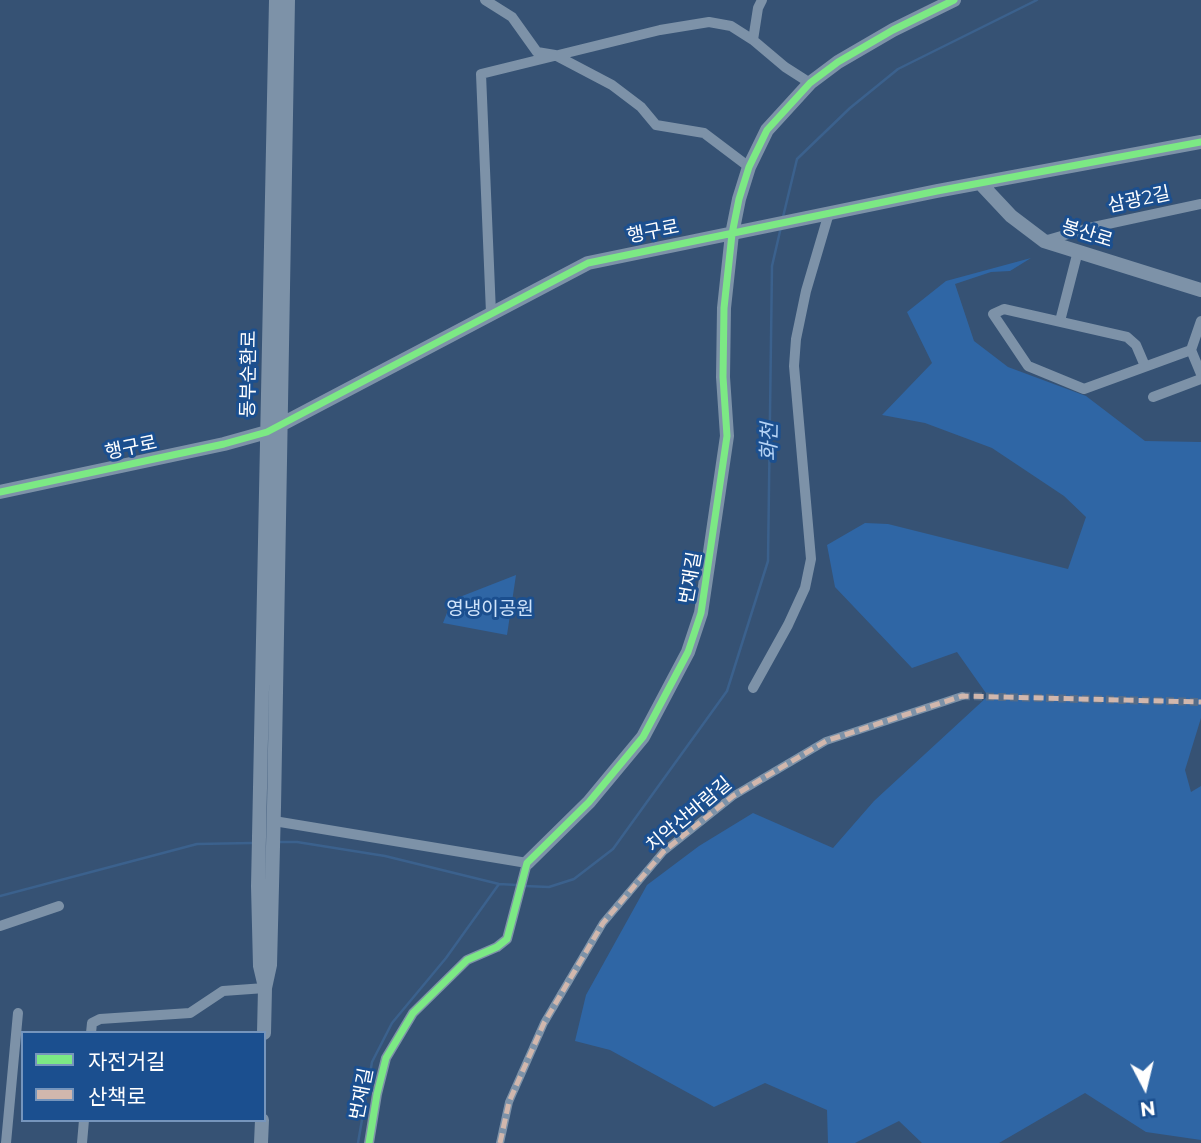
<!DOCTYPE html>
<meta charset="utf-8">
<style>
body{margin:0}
#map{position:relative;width:1201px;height:1143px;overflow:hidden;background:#365274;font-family:Montserrat,"Noto Sans KR",sans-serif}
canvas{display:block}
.legend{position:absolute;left:21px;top:1031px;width:245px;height:91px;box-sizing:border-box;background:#1b4f8f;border:2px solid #7695bc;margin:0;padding:9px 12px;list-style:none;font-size:21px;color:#fff}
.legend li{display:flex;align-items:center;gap:14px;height:35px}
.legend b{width:35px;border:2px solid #7695bc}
.north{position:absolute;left:1110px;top:1052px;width:70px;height:70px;-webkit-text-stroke:5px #1b4f8f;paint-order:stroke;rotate:173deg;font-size:19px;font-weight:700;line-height:28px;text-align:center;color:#fff}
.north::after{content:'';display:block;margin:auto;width:24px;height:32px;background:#fff;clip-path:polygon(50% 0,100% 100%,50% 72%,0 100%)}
</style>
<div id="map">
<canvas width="1201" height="1143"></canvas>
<ul class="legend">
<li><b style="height:9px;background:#7ce984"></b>자전거길</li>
<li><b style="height:9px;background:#d1b7ad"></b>산책로</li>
</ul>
<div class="north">N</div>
</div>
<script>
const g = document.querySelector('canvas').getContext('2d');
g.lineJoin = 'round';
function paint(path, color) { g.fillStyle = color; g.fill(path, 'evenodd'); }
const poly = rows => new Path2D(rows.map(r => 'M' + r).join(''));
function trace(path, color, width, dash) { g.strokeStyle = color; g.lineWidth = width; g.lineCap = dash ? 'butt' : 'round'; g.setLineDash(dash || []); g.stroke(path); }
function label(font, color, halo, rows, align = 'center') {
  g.font = font + ' Montserrat,"Noto Sans KR",sans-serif'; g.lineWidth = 6; g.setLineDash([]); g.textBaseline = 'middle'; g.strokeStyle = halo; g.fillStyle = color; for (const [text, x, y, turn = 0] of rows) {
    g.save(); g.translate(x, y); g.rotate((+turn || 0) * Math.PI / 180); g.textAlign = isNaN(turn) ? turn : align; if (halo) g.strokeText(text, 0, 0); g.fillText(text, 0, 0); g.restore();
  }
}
paint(poly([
 [1031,258,1010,271,991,272,955,284,974,341,1008,367,1086,396,1145,441,1201,442,1201,718,1185,770,1191,792,1201,786,1201,1140,1146,1132,1085,1093,999,1143,922,1143,899,1121,855,1143,828,1143,827,1110,765,1083,714,1107,610,1050,575,1041,586,995,647,885,699,846,753,813,833,848,874,801,988,696,957,652,912,668,835,587,827,545,865,523,888,524,1068,569,1086,517,1064,496,992,448,925,423,882,415,932,363,907,312,946,281],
 [516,575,507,635,443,623,452,600]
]), '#2f66a5');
trace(poly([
 [783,217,797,159,850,108,898,69,1037,0],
 [280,842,297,842,385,856,499,884,517,885],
 [524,886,549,887,574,879,613,849,727,691,768,561,772,266,781,227],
 [0,896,197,844,252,843],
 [358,1143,372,1062,392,1023,446,958,499,884]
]), '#3b618d', 2.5);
trace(poly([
 [962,696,1201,702]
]), '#546c89', 8, [8, 4]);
trace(poly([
 [500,1143,509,1102,544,1023,603,923,664,851,733,796,826,741,962,696]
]), '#7d92a8', 8);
trace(poly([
 [485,0,512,17,537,52,555,55,612,85,641,107,656,125,704,133,749,167],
 [762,0,758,8,753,40,785,67,810,83],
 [1044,241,1089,228,1201,204],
 [491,313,481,74,660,30,709,22,731,26,753,40],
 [1060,321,1078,251],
 [1201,321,1191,350,1201,374],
 [1145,366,1136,345,1127,337,1004,309,993,314,1028,366,1084,389,1191,350],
 [1153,397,1201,379],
 [753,688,788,625,805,588,811,559,794,366,796,339,806,291,829,213],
 [274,821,527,863,507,939,497,947,467,960,413,1013,386,1058,377,1094,369,1143],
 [0,926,59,906],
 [91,1033,92,1023,100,1019,190,1013,223,991,265,988],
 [6,1143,18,1013],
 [82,1143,84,1120]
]), '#7d92a8', 10);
trace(poly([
 [980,183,1011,216,1044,241,1201,290],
 [0,492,224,444,267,432,588,263,937,191,1201,142],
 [527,863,589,802,643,737,688,652,701,613,727,436,723,377,724,308,732,234,739,199,749,167,767,130,810,83,838,62,893,30,954,0],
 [264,983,260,966,258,886,276,0],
 [264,1033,265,988,270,965,274,807,288,0],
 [261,1143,262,1120]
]), '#7d92a8', 14);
trace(poly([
 [500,1143,509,1102,544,1023,603,923,664,851,733,796,826,741,962,696,1201,702]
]), '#d1b7ad', 5, [10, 5]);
trace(poly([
 [0,492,224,444,267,432,588,263,937,191,1201,142],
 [369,1143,377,1094,386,1058,413,1013,467,960,497,947,507,939,527,863,589,802,643,737,688,652,701,613,727,436,723,377,724,308,732,234,739,199,749,167,767,130,810,83,838,62,893,30,954,0]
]), '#7ce984', 7);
label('19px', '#fff', '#1b4f8f', [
 ["삼광2길",1139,200,-12],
 ["행구로",653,232,-11],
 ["봉산로",1087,234,17],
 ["동부순환로",249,374,-89],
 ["행구로",131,448,-12],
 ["번재길",691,578,-80],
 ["치악산바람길",689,815,-40],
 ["번재길",362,1094,-79]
]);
label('19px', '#cfe3fa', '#1b4f8f', [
 ["영냉이공원",490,609]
]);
label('italic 21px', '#b5d3f5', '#1b4f8f', [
 ["화천",770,442,-89]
]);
</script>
